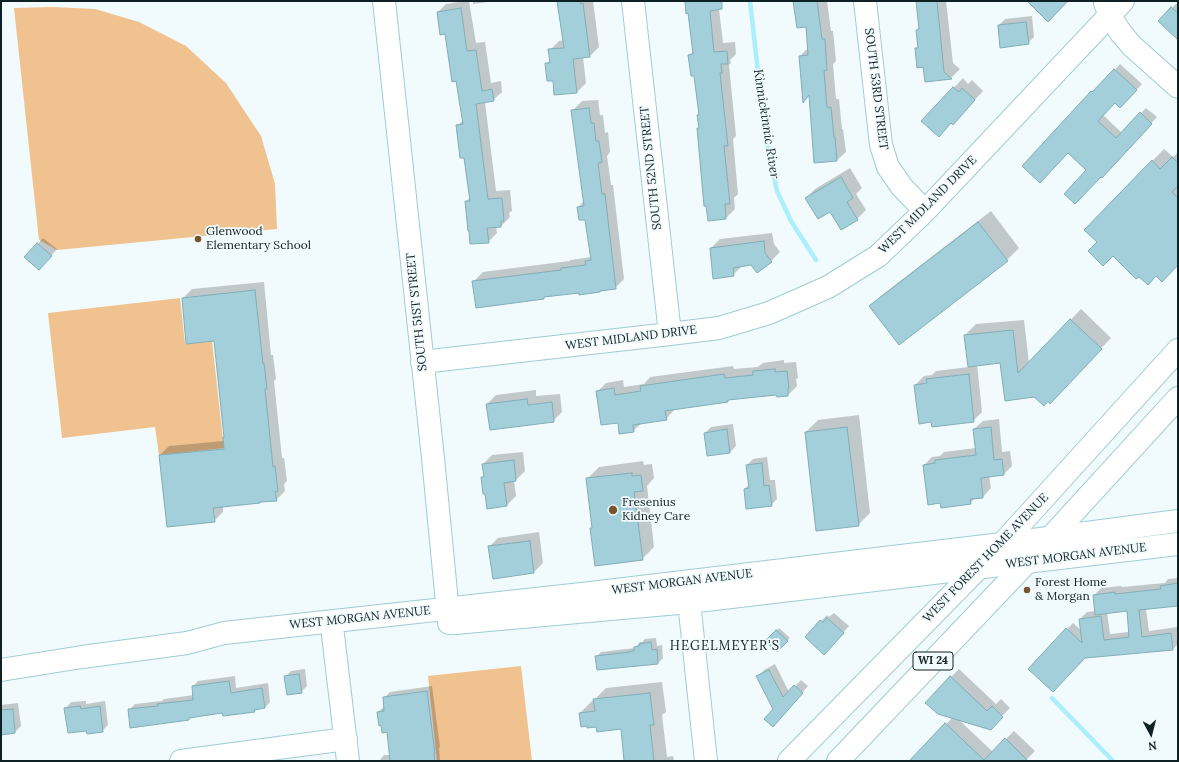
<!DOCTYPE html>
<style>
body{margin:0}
#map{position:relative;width:1179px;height:762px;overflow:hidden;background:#f1fafc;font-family:Lora,serif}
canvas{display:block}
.frame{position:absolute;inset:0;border:2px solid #102125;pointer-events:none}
.north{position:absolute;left:1131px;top:714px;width:40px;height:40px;-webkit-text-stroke:3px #f1fafc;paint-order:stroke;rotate:173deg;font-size:11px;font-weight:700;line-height:16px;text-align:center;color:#102125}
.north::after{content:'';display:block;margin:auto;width:14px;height:18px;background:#102125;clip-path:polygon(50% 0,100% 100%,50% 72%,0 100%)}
</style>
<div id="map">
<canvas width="1179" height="762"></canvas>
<div class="frame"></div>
<div class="north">N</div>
</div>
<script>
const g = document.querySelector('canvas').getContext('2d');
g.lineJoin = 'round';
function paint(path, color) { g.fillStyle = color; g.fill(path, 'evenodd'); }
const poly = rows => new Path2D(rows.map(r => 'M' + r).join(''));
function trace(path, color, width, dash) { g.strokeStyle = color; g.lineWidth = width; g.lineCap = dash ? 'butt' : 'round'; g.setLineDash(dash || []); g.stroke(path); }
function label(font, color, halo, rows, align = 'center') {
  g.font = font + ' Lora,serif'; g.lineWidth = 3.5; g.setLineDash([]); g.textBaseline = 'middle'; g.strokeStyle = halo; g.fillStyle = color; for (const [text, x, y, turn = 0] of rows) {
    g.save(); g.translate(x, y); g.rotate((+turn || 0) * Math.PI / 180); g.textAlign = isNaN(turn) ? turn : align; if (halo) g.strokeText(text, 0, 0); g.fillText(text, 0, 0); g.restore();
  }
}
paint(poly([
 [53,7,95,9,139,22,186,46,226,83,261,136,275,184,277,229,57,250,39,240,14,8],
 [180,298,185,344,212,341,224,448,159,455,155,427,62,438,48,313],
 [521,666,532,761,437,761,428,676]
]), '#efc28f');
paint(poly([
 [464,1,469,1,476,43,485,42,491,83,501,81,502,92,493,100,485,102,496,191,510,190,512,211,509,213,510,217,501,226,496,226,497,233,488,242,466,202,470,197,465,156,457,126,463,120,457,80,446,33,438,12,446,4],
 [473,1,490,1,488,2,473,4],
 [558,1,593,1,599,47,590,56,583,57,586,83,577,92,554,80,546,64,551,60,550,50,559,41,564,40],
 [686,1,718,1,723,43,735,42,736,54,730,60,731,63,729,65,736,136,733,139,738,194,734,198,735,209,726,218,698,129,700,127,698,116,699,114,695,75,689,55,694,51,689,12],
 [794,1,827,1,831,31,833,31,836,61,833,64,836,99,839,99,842,129,843,129,846,152,837,160,815,162,810,94,804,100,800,56,808,48,806,26],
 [917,1,946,1,953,63,960,69,951,78,926,81,924,66,916,48,919,45,917,30,920,27],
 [1178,2,1178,39,1159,21],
 [1032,16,1034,37,1028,43,999,25,1005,19],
 [1120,64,1142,84,1126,101,1115,102,1103,115,1122,133,1146,108,1157,117,1108,171,1088,170,1099,87],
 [963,78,968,84,972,80,983,91,962,114,923,121],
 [598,100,600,115,603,115,605,133,608,132,610,152,607,156,611,185,613,185,624,279,615,288,545,296,543,298,474,281,483,272,569,261,571,260,591,257,586,219,578,207,584,201,573,110,582,101],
 [1164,149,1173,157,1178,152,1178,264,1156,275,1098,242,1086,230],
 [850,168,862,188,856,194,866,210,857,219,830,210,806,198,815,189],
 [991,211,1019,248,1007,260,870,306,882,295],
 [772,233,774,244,780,252,771,261,757,272,751,264,742,266,733,275,711,248,720,239],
 [43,238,57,249,45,263,25,257],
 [264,282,271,355,273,355,276,379,274,381,282,458,284,458,287,481,284,484,285,491,276,500,223,506,223,512,214,521,160,455,169,446,224,441,225,437,215,340,183,298,192,289],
 [1081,309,1111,338,1050,402,1001,362,977,364,982,412,973,421,932,421,915,385,924,376,932,375,936,371,969,367,965,335,976,324,1024,320,1029,364],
 [932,382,924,385,924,383],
 [784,360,784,363,796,362,798,378,796,379,797,386,788,395,777,394,730,399,728,401,675,409,666,419,642,423,633,431,619,422,597,392,606,383,623,380,624,387,644,384,650,377,733,366,734,369,758,367,763,363],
 [536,390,536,396,560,394,562,412,553,421,487,404,496,395],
 [859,415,870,513,858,525,806,432,818,420],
 [999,419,1002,452,1010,451,1012,466,1003,475,989,476,991,488,983,497,976,498,970,503,924,465,932,457,940,456,944,452,976,448,974,429,983,421],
 [733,424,736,446,730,452,705,433,711,427],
 [523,452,525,471,516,480,514,481,516,496,507,505,482,478,485,475,483,464,492,455],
 [767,457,770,480,775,480,777,499,771,505,745,489,749,484,747,465,753,459],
 [643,461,644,465,652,464,654,478,647,486,654,547,642,559,591,529,593,527,587,479,599,467],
 [539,532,543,563,534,572,489,547,498,538],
 [1178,578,1178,605,1146,609,1149,631,1178,627,1178,644,1173,649,1086,657,1067,629,1073,623,1081,630,1080,619,1087,612,1096,611,1094,595,1101,588,1121,586,1122,587,1165,583,1168,579],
 [1127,610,1129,632,1110,634,1107,612],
 [834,613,849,626,830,647,806,637,827,615,829,617],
 [779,628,790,638,777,651,767,641],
 [656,638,657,646,662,645,663,658,658,663,596,657,601,652,635,648,640,642,642,642,645,639],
 [775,664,789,692,801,680,808,686,779,719,758,676,764,670],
 [305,669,307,686,301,692,285,677,291,671],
 [959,669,996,704,1001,699,1010,708,990,728,958,719,993,752,1014,731,1035,751,1025,761,910,761,952,718,951,677],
 [235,676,236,688,268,683,270,702,265,708,256,709,254,711,223,712,192,717,189,719,129,710,135,704,162,701,164,699,194,695,193,686,198,681],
 [662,682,666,712,662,715,667,757,673,756,674,761,625,761,622,728,597,726,580,713,592,701,594,701,594,700,606,688],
 [432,686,440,747,439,748,440,761,379,761,384,755,390,755,388,731,378,712,385,706,384,698,390,692],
 [86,701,86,704,105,701,108,725,102,731,66,708,71,702],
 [18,703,21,726,15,732,1,734,1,705],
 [1178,721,1178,737,1177,722]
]), '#0003');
trace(poly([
 [750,1,765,134,777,191,791,221,816,260],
 [1052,698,1113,761]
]), '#abeefd', 4.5);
const building = poly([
 [557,1,580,1,581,4,583,3,590,57,573,59,577,93,554,95,553,81,547,81,545,63,550,63,548,49,564,48,557,1],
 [685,1,722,1,722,9,710,11,714,52,727,51,728,64,721,64,722,73,720,73,728,146,724,146,730,204,725,204,726,219,708,221,706,206,704,206,697,128,699,128,697,115,699,115,694,76,691,76,688,55,693,54,688,13,686,14,685,1],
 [793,1,817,1,822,39,825,39,827,70,824,71,827,108,831,107,834,137,835,137,837,161,814,163,809,95,803,103,799,56,808,55,806,27,797,28,793,1],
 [916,1,937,1,944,72,952,79,925,82,923,67,917,68,915,48,918,48,916,30,919,29,916,1],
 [1027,1,1068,1,1048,22,1027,1],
 [1171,7,1178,13,1178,40,1158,21,1171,7],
 [461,8,467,51,476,50,482,91,492,89,494,101,476,104,488,199,502,198,504,221,501,221,501,227,487,228,489,243,470,244,469,231,468,231,465,201,470,201,464,158,460,158,456,125,463,124,456,81,452,82,445,34,440,35,437,12,461,8],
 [1026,22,1029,44,1000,48,998,25,1026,22],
 [1114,69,1137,90,1120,108,1115,103,1098,121,1116,138,1140,112,1152,124,1102,178,1101,177,1075,204,1064,194,1086,170,1068,153,1040,183,1022,166,1091,91,1092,92,1114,69],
 [953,87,959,92,962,88,975,100,953,125,951,123,939,137,921,121,953,87],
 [589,108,591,123,594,123,596,141,599,141,602,162,598,163,602,194,605,194,616,289,600,291,600,292,579,295,579,293,544,297,544,299,476,308,472,281,561,270,561,268,586,265,585,261,591,260,585,220,579,220,577,207,584,206,571,110,589,108],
 [1172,157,1178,163,1178,186,1172,192,1178,198,1178,265,1162,282,1156,276,1148,285,1139,277,1136,279,1113,256,1103,266,1088,251,1097,242,1084,230,1152,160,1160,169,1172,157],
 [841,177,853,198,847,202,858,220,841,230,830,212,818,219,805,198,841,177],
 [978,222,1008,261,899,345,869,306,978,222],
 [764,241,765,253,772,262,757,273,751,265,733,268,734,276,713,279,710,248,764,241],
 [37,243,52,256,39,270,24,257,37,243],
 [255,290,263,364,264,363,267,389,265,389,273,467,275,466,278,491,275,492,277,501,260,502,260,503,213,508,215,522,167,527,159,455,224,449,223,437,224,437,214,341,186,344,182,298,255,290],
 [1070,319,1102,349,1050,404,1048,401,1044,406,1034,397,1005,401,1000,363,968,367,964,335,1013,330,1018,373,1070,319],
 [775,369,775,372,787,371,789,388,788,388,788,396,777,397,776,395,728,400,728,402,665,411,667,420,633,425,634,432,619,434,618,423,601,425,596,391,614,388,615,395,641,391,640,386,724,374,725,378,753,375,753,371,775,369],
 [969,374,974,422,932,427,931,422,919,424,914,385,927,383,926,379,969,374],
 [527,399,528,405,552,402,554,422,490,430,486,404,527,399],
 [847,427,859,526,816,531,805,432,847,427],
 [991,427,994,460,1002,459,1004,475,981,478,983,498,970,499,971,504,941,508,940,503,928,505,923,465,935,463,935,460,976,455,973,429,991,427],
 [727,429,730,453,707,456,704,433,727,429],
 [514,460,516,481,504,483,507,506,487,509,485,494,483,494,481,477,484,477,482,464,514,460],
 [762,463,764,486,769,485,772,506,746,509,744,489,749,488,746,465,762,463],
 [632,473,632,476,641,475,643,491,634,492,643,560,595,566,590,528,592,528,586,478,632,473],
 [530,541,534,573,493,579,488,546,530,541],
 [1178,583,1178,606,1139,610,1142,637,1171,633,1173,650,1085,658,1053,692,1028,669,1066,628,1082,643,1079,619,1101,616,1104,640,1129,637,1127,611,1095,615,1093,595,1115,592,1115,594,1161,589,1160,586,1178,583],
 [827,618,844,633,824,655,805,637,820,620,823,622,827,618],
 [776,630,788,641,777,652,765,641,776,630],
 [651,642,652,650,657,649,658,664,597,670,595,656,630,652,630,651,634,651,634,647,639,646,639,644,651,642],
 [769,670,783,697,794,685,803,693,773,727,764,719,773,709,756,676,769,670],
 [299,674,302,693,287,695,284,676,299,674],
 [950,676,987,711,992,706,1003,717,991,730,938,714,925,703,950,676],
 [229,681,231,693,262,688,265,708,254,710,255,712,223,716,222,713,189,718,189,720,130,728,128,709,158,706,157,704,193,700,192,686,229,681],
 [427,691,435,753,434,753,435,761,390,761,387,732,382,733,381,725,379,726,377,712,384,711,383,697,427,691],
 [650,693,654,725,650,725,654,761,624,761,621,729,597,732,596,727,587,728,587,726,581,727,579,713,595,711,593,699,650,693],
 [80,706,81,709,100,706,103,732,87,734,86,731,68,733,64,708,80,706],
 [13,709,15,733,1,735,1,710,13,709],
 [945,723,984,760,1005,738,1028,761,909,761,945,723]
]);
paint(building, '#a2cfda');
trace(building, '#81adb7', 1);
const minor = poly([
 [384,1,433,458,449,623],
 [633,1,670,334],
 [865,1,881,145,888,167,902,187,925,211],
 [1105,3,1110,16,1121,33,1132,46,1178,87],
 [422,362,670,334,719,328,769,313,828,287,878,256,925,211,1123,1],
 [683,589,689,602,706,761],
 [455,623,689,602,1178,544],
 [333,635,348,761],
 [1,670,82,657,187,643,224,633,582,594,1002,544,1178,521],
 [181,761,346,739]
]);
const major = poly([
 [789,761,1002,544,1178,350],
 [838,761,1051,537,1178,398]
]);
trace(minor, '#9fccd6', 24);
trace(major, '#9fccd6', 24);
trace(minor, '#fff', 22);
trace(major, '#fff', 22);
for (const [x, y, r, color] of [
 [198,239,4,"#78562d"],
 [613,510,5,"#78562d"],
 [1027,590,4,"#78562d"]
]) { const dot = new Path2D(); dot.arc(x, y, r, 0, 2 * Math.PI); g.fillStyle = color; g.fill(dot); trace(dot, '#f1fafc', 1.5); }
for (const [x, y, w] of [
 [933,661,40]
]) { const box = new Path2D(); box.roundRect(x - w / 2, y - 9, w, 18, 3); g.fillStyle = '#f1fafc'; g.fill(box); trace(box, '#102125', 1); }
label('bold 11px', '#102125', null, [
 ["WI 24",933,661]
]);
label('12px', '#102125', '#f1fafc', [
 ["SOUTH 53RD STREET",876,89,83],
 ["SOUTH 52ND STREET",651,168,-96],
 ["WEST MIDLAND DRIVE",928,205,-45],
 ["SOUTH 51ST STREET",417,312,-96],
 ["WEST MIDLAND DRIVE",631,338,-7],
 ["WEST MORGAN AVENUE",1076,556,-7],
 ["WEST FOREST HOME AVENUE",986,558,-46],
 ["WEST MORGAN AVENUE",682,582,-7],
 ["WEST MORGAN AVENUE",360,618,-6]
]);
label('12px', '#102125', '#f1fafc', [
 ["Glenwood",206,232],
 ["Elementary School",206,246],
 ["Fresenius",622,503],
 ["Kidney Care",622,517],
 ["Forest Home",1035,583],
 ["& Morgan",1035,597]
], 'left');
label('italic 13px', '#1d3338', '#f1fafc', [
 ["Kinnickinnic River",766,124,81]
]);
g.letterSpacing = '1px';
label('13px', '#102125', '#f1fafc', [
 ["HEGELMEYER'S",725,646]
]);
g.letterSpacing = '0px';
</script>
